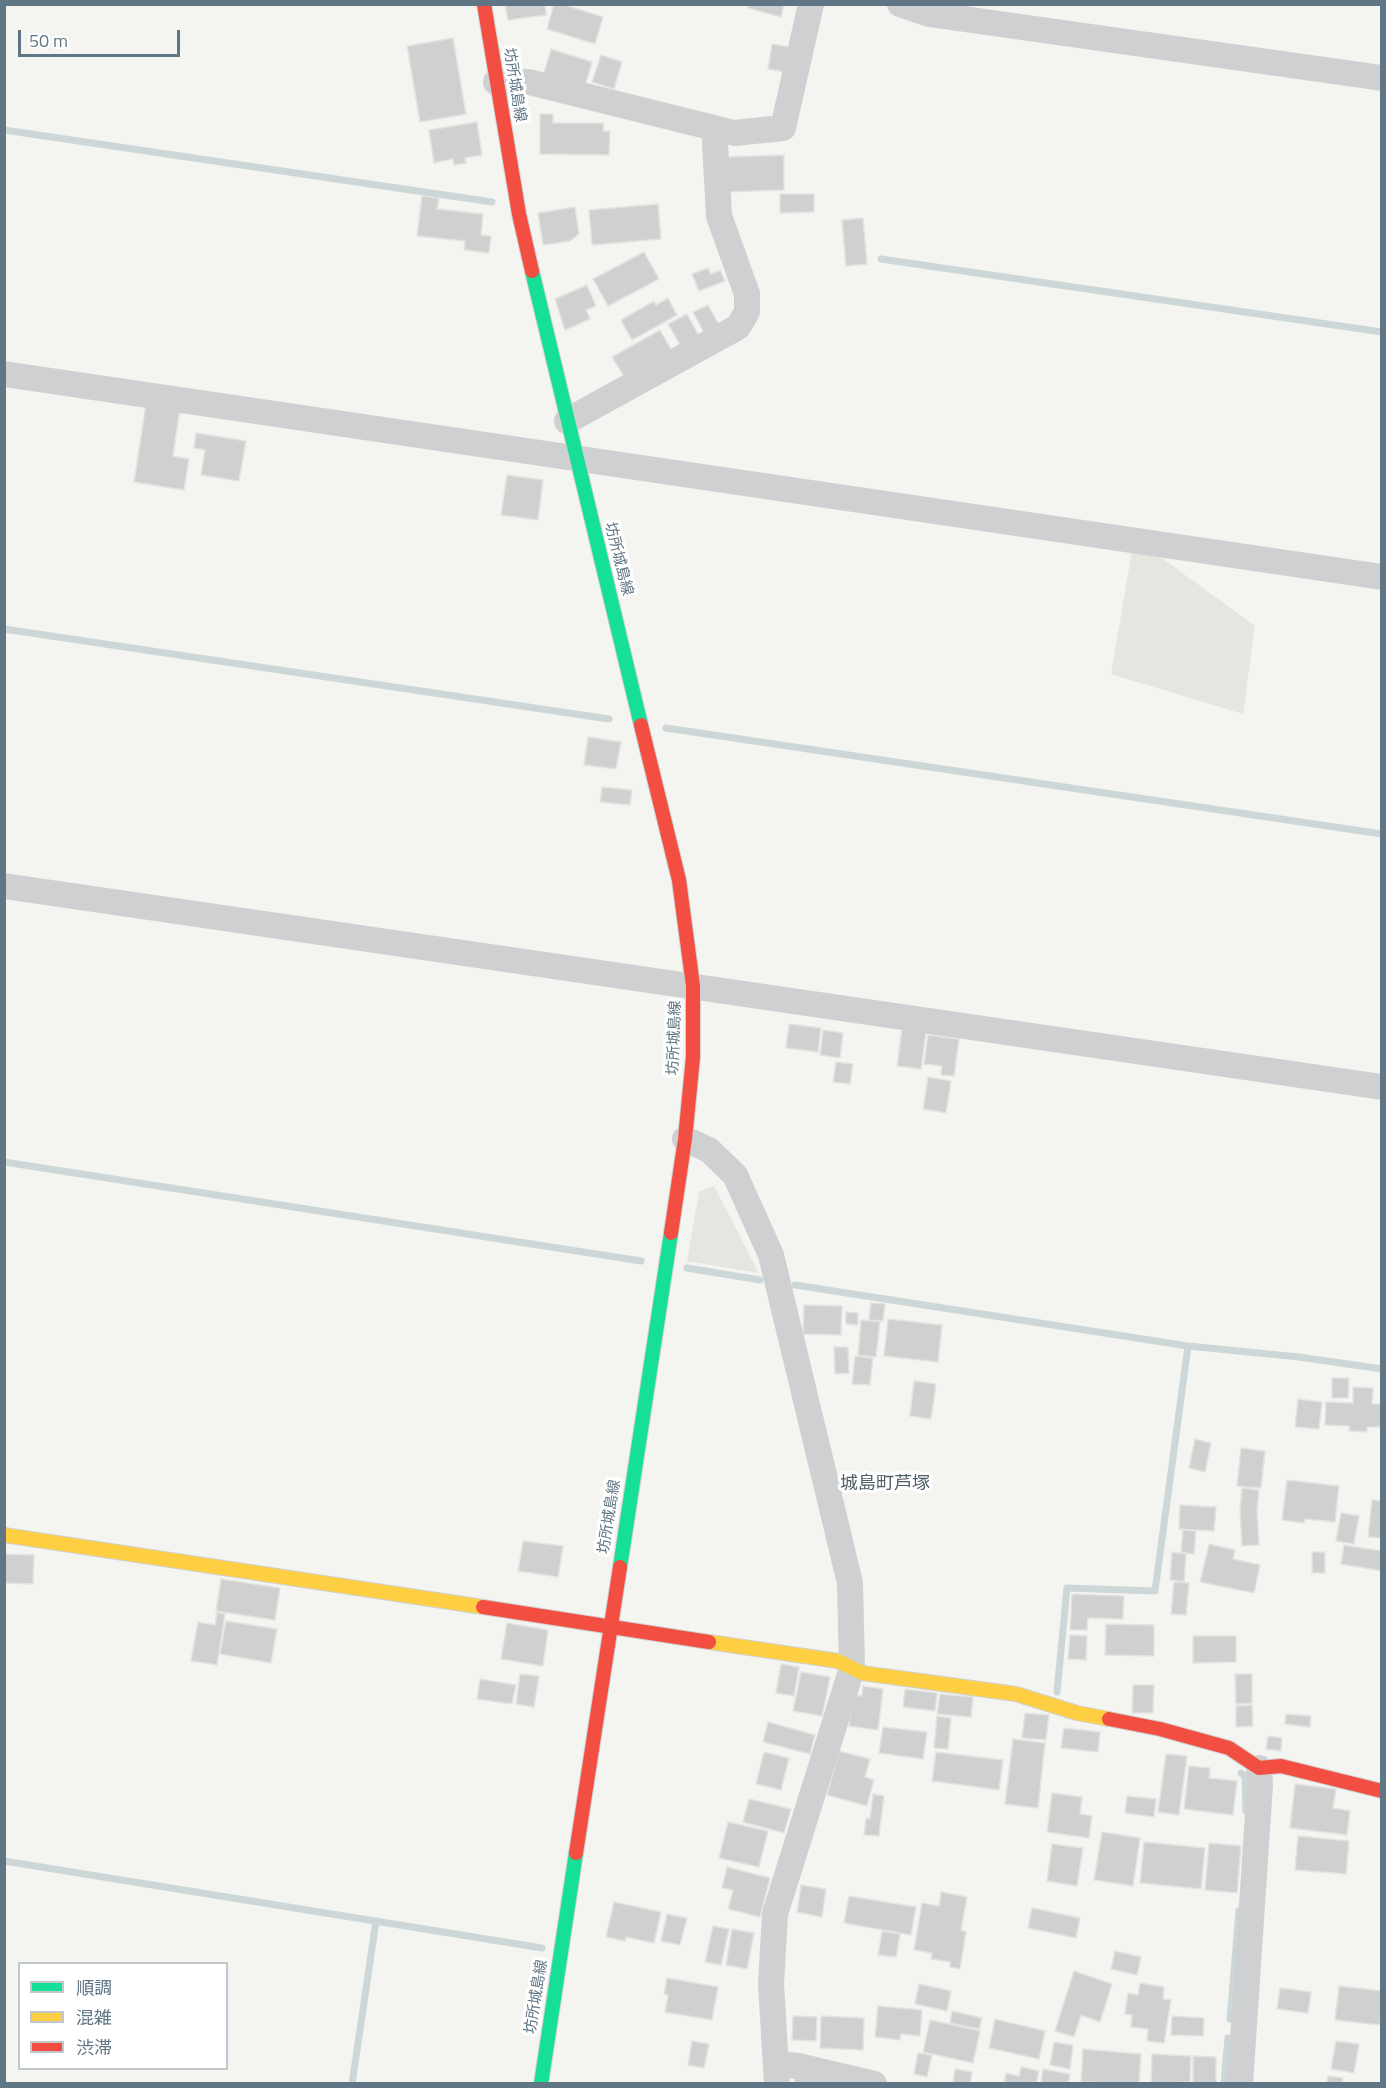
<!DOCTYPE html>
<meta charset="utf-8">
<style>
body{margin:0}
#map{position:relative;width:1386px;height:2088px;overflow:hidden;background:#f4f4f1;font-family:"Titillium Web","Noto Sans JP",sans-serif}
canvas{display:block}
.frame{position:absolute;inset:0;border:6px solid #617685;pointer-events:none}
.legend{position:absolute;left:18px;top:1962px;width:210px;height:108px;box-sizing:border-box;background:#fff;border:2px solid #c0c8ce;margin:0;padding:8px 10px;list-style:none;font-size:18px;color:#617685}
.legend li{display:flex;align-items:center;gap:12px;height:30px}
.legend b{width:30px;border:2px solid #c0c8ce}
.scale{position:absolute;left:18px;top:30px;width:162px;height:27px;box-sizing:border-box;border:3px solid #617685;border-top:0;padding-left:8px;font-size:18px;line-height:21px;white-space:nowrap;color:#617685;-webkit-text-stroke:4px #fff;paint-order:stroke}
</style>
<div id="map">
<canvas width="1386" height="2088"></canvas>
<div class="frame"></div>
<ul class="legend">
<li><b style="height:8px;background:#16e098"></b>順調</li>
<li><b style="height:8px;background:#ffcf43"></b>混雑</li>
<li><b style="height:8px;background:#f24e42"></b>渋滞</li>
</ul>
<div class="scale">50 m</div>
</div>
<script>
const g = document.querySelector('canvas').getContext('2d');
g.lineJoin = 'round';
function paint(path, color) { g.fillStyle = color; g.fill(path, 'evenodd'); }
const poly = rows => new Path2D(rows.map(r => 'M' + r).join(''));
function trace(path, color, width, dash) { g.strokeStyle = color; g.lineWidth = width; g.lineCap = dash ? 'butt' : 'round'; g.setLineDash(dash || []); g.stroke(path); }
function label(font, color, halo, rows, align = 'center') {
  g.font = font + ' "Titillium Web","Noto Sans JP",sans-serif'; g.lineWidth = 6; g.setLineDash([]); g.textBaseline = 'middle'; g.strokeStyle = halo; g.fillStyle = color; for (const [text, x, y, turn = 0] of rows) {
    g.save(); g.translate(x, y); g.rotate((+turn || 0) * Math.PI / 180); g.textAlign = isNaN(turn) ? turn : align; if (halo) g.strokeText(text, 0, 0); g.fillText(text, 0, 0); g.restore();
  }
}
paint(poly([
 [1132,551,1155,553,1255,626,1243,714,1111,674],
 [714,1186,759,1273,687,1261,699,1192]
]), '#e4e7df');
trace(poly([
 [4,130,492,202],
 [881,259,1382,332],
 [4,629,609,719],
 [666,728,1382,834],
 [4,1162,641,1261],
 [687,1268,760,1280],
 [795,1285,1188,1346,1299,1357,1382,1369],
 [1057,1692,1067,1588,1155,1591,1188,1346],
 [1241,1773,1245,1776,1246,1811],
 [4,1861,542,1948],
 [1230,2019,1239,1911],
 [352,2084,376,1921],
 [1224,2084,1228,2038]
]), '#cdd7d8', 7);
const building = poly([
 [505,4,545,4,546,15,508,20,505,4],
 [554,4,562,4,603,17,595,44,547,29,554,4],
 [749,4,784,4,781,17,748,8,749,4],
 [453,38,466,114,420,122,407,46,453,38],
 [772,44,791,47,786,72,768,69,772,44],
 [551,49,592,62,584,90,543,76,551,49],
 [601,55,622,62,614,89,592,82,601,55],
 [540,114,553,114,553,123,604,123,603,131,610,131,609,155,540,154,540,114],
 [477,122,482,155,465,158,466,163,454,165,453,159,434,163,429,130,477,122],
 [784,155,784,190,725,192,725,157,784,155],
 [780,194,814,194,814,212,780,213,780,194],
 [422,196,439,198,437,209,483,214,481,235,491,236,489,253,464,250,465,241,417,236,422,196],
 [658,204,661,239,592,245,589,210,658,204],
 [575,207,579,234,570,241,543,245,538,213,575,207],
 [863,218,867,264,846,266,842,220,863,218],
 [644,252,659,279,608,306,593,279,644,252],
 [708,268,711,274,720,270,725,281,699,291,692,274,708,268],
 [587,285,596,306,586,310,590,319,565,330,555,299,587,285],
 [668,298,677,315,632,340,621,320,654,301,656,305,668,298],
 [708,305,719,325,704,333,693,312,708,305],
 [687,314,701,340,683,350,668,324,687,314],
 [660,330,674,355,625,378,612,357,660,330],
 [146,404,180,409,173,456,189,459,184,490,134,482,146,404],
 [196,433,246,441,239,481,201,475,205,450,194,448,196,433],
 [507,475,543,480,538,520,501,515,507,475],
 [588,737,621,742,616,769,584,765,588,737],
 [602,787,632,790,630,805,600,802,602,787],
 [789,1024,821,1028,818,1052,786,1048,789,1024],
 [902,1029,926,1032,921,1069,897,1066,902,1029],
 [823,1030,843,1033,840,1058,820,1055,823,1030],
 [928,1035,959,1039,954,1076,941,1075,942,1066,924,1064,928,1035],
 [836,1062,853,1064,850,1084,833,1082,836,1062],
 [928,1077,951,1081,946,1113,923,1109,928,1077],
 [871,1303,885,1304,883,1321,869,1320,871,1303],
 [804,1305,842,1306,841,1335,803,1334,804,1305],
 [846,1312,858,1313,858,1325,846,1324,846,1312],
 [888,1319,942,1325,938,1362,884,1356,888,1319],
 [861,1320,880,1322,876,1357,858,1355,861,1320],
 [834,1347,848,1347,849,1373,835,1374,834,1347],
 [855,1356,873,1358,870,1385,852,1384,855,1356],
 [1332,1378,1349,1378,1348,1398,1332,1398,1332,1378],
 [914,1381,936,1384,931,1419,910,1416,914,1381],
 [1353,1387,1373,1388,1372,1404,1382,1404,1382,1427,1367,1427,1367,1432,1349,1431,1349,1426,1325,1425,1326,1402,1353,1403,1353,1387],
 [1298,1399,1322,1402,1319,1429,1295,1427,1298,1399],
 [1195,1439,1211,1443,1205,1472,1189,1468,1195,1439],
 [1241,1448,1265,1451,1261,1488,1237,1486,1241,1448],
 [1287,1480,1339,1486,1335,1522,1305,1519,1304,1523,1282,1520,1287,1480],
 [1242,1488,1259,1490,1257,1510,1259,1545,1242,1546,1240,1510,1242,1488],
 [1372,1500,1382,1501,1382,1538,1368,1537,1372,1500],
 [1180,1505,1216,1507,1214,1531,1179,1529,1180,1505],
 [1341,1513,1359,1516,1354,1544,1336,1541,1341,1513],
 [1183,1530,1196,1531,1194,1554,1181,1552,1183,1530],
 [523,1541,563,1546,558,1577,518,1571,523,1541],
 [1209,1544,1235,1550,1233,1559,1260,1565,1254,1593,1200,1582,1209,1544],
 [1344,1545,1382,1551,1382,1571,1341,1564,1344,1545],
 [1172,1552,1186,1554,1184,1582,1170,1580,1172,1552],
 [1312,1552,1325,1552,1325,1573,1312,1573,1312,1552],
 [4,1554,34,1555,33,1584,4,1583,4,1554],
 [221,1579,280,1588,275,1620,216,1611,221,1579],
 [1174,1582,1189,1583,1186,1615,1171,1614,1174,1582],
 [1072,1594,1124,1596,1123,1619,1088,1618,1087,1630,1070,1630,1072,1594],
 [217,1612,225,1614,217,1665,191,1661,198,1622,215,1625,217,1612],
 [226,1621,277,1629,271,1663,220,1654,226,1621],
 [507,1623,548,1630,543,1666,501,1659,507,1623],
 [1106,1624,1154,1625,1154,1656,1105,1655,1106,1624],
 [1070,1635,1087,1636,1086,1660,1068,1659,1070,1635],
 [1193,1636,1236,1636,1236,1662,1193,1663,1193,1636],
 [781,1664,799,1667,794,1696,776,1693,781,1664],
 [801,1672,830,1677,822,1716,793,1711,801,1672],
 [520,1674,539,1676,534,1707,516,1704,520,1674],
 [1235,1674,1252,1674,1252,1703,1236,1704,1235,1674],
 [480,1679,516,1685,512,1704,477,1699,480,1679],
 [1133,1685,1154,1685,1153,1713,1132,1713,1133,1685],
 [863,1686,883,1689,878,1730,849,1726,853,1695,862,1696,863,1686],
 [905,1689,937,1693,935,1711,903,1707,905,1689],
 [940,1694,973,1697,971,1717,937,1714,940,1694],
 [1252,1705,1253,1726,1236,1727,1236,1706,1252,1705],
 [1025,1713,1049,1715,1046,1740,1022,1738,1025,1713],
 [1286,1714,1311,1716,1310,1727,1285,1724,1286,1714],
 [937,1716,951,1718,948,1749,934,1748,937,1716],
 [768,1722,815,1735,810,1754,763,1742,768,1722],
 [883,1727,927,1732,923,1759,879,1753,883,1727],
 [1064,1728,1100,1732,1098,1752,1061,1748,1064,1728],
 [1268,1736,1282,1738,1281,1751,1266,1749,1268,1736],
 [1013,1739,1045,1743,1038,1808,1005,1804,1013,1739],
 [839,1751,870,1759,865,1777,874,1780,867,1806,827,1795,839,1751],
 [764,1752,789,1758,781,1790,756,1784,764,1752],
 [936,1752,1003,1760,999,1790,932,1781,936,1752],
 [1166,1754,1187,1756,1179,1815,1158,1812,1166,1754],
 [1189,1766,1210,1768,1209,1778,1237,1781,1233,1815,1184,1809,1189,1766],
 [1295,1784,1336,1789,1333,1808,1350,1811,1347,1835,1290,1828,1295,1784],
 [1052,1793,1082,1797,1080,1814,1092,1816,1089,1838,1047,1832,1052,1793],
 [873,1794,884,1796,879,1836,864,1835,866,1818,870,1819,873,1794],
 [1127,1796,1156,1799,1154,1817,1125,1813,1127,1796],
 [749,1799,791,1809,784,1833,743,1822,749,1799],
 [728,1822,768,1831,759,1867,719,1858,728,1822],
 [1102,1832,1140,1838,1133,1886,1094,1880,1102,1832],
 [1298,1836,1349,1841,1346,1874,1295,1870,1298,1836],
 [1144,1842,1205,1848,1201,1889,1140,1883,1144,1842],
 [1209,1843,1241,1846,1237,1893,1205,1890,1209,1843],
 [1052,1844,1083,1848,1077,1886,1047,1881,1052,1844],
 [727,1867,770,1878,760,1917,728,1909,733,1890,722,1888,727,1867],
 [801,1885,826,1889,822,1917,797,1912,801,1885],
 [941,1892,967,1897,961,1930,966,1932,960,1969,950,1967,950,1962,931,1959,932,1953,914,1950,922,1903,939,1906,941,1892],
 [849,1896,916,1907,911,1935,844,1923,849,1896],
 [614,1902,661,1912,654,1943,626,1937,625,1941,606,1937,614,1902],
 [1032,1908,1080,1918,1076,1938,1028,1928,1032,1908],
 [667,1914,687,1918,680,1945,661,1941,667,1914],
 [713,1926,729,1929,721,1965,705,1962,713,1926],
 [732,1929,754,1933,747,1969,726,1965,732,1929],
 [882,1931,900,1934,896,1957,878,1955,882,1931],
 [1115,1951,1141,1957,1137,1975,1111,1969,1115,1951],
 [1074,1971,1112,1984,1100,2022,1081,2015,1074,2037,1055,2031,1074,1971],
 [667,1978,718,1987,712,2020,665,2012,668,1995,664,1994,667,1978],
 [1140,1983,1164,1987,1163,1999,1171,2000,1164,2043,1147,2041,1148,2029,1131,2027,1132,2015,1125,2014,1128,1993,1138,1995,1140,1983],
 [919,1984,951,1991,947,2011,915,2004,919,1984],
 [1339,1986,1382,1991,1380,2025,1335,2020,1339,1986],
 [1280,1988,1311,1992,1308,2013,1277,2009,1280,1988],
 [878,2006,922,2010,920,2036,901,2034,900,2040,875,2037,878,2006],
 [952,2011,982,2018,979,2029,950,2023,952,2011],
 [793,2016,817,2017,816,2041,792,2040,793,2016],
 [821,2016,864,2018,863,2050,820,2048,821,2016],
 [1172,2016,1204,2018,1203,2036,1171,2035,1172,2016],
 [995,2019,1045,2031,1039,2059,989,2048,995,2019],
 [930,2020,980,2031,973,2063,923,2052,930,2020],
 [692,2041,709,2044,704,2068,688,2065,692,2041],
 [1336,2041,1359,2044,1354,2073,1331,2069,1336,2041],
 [1054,2042,1073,2045,1070,2069,1050,2065,1054,2042],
 [1083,2049,1141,2054,1139,2084,1081,2082,1083,2049],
 [918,2053,932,2055,927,2077,914,2074,918,2053],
 [1152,2054,1191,2056,1190,2082,1151,2084,1152,2054],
 [1193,2056,1216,2057,1216,2084,1193,2084,1193,2056],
 [1021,2067,1039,2071,1036,2084,1004,2084,1006,2073,1019,2076,1021,2067],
 [955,2069,972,2072,970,2084,953,2084,955,2069],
 [1043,2069,1070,2074,1068,2084,1041,2084,1043,2069],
 [1328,2076,1343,2078,1342,2084,1327,2084,1328,2076],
 [795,2078,823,2084,794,2084,795,2078]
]);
paint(building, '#cfd1d0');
trace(building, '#e3e3e1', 1.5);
const fast = poly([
 [532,271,641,725],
 [620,1567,671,1233],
 [541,2084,576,1853]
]);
const slow = poly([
 [4,1535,483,1607],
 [709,1642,838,1661,862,1673,1016,1694,1077,1713,1109,1719]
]);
const jam = poly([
 [484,4,519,214,532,271],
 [641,725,679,880,693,986,693,1057,685,1139,671,1233],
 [483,1607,709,1642],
 [1109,1719,1160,1729,1229,1748,1259,1768,1281,1766,1382,1791],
 [576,1853,620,1567]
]);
trace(fast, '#cfd1d1', 16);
trace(slow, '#cfd1d1', 16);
trace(jam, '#cfd1d1', 16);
trace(poly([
 [900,4,929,14,1382,78],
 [496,82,529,82,718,129,715,143,719,216,747,294,747,312,738,327,567,421],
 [718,129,734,133,783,128,811,4],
 [4,374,1382,577],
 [4,886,1382,1087],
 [685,1139,709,1150,735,1175,771,1255,850,1583,852,1668,775,1914,771,1984,777,2084],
 [777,2064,798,2066,874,2084],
 [1240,2084,1260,1785,1259,1768]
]), '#cfd0d1', 26);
trace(fast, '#16e098', 14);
trace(slow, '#ffcf43', 14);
trace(jam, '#f24e42', 14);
label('15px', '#617685', '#fff', [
 ["坊所城島線",514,85,81],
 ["坊所城島線",618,559,76],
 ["坊所城島線",675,1038,-88],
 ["坊所城島線",610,1517,-81],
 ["坊所城島線",537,1997,-81]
]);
label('18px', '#4f5f69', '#fff', [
 ["城島町芦塚",885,1485]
]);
</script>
